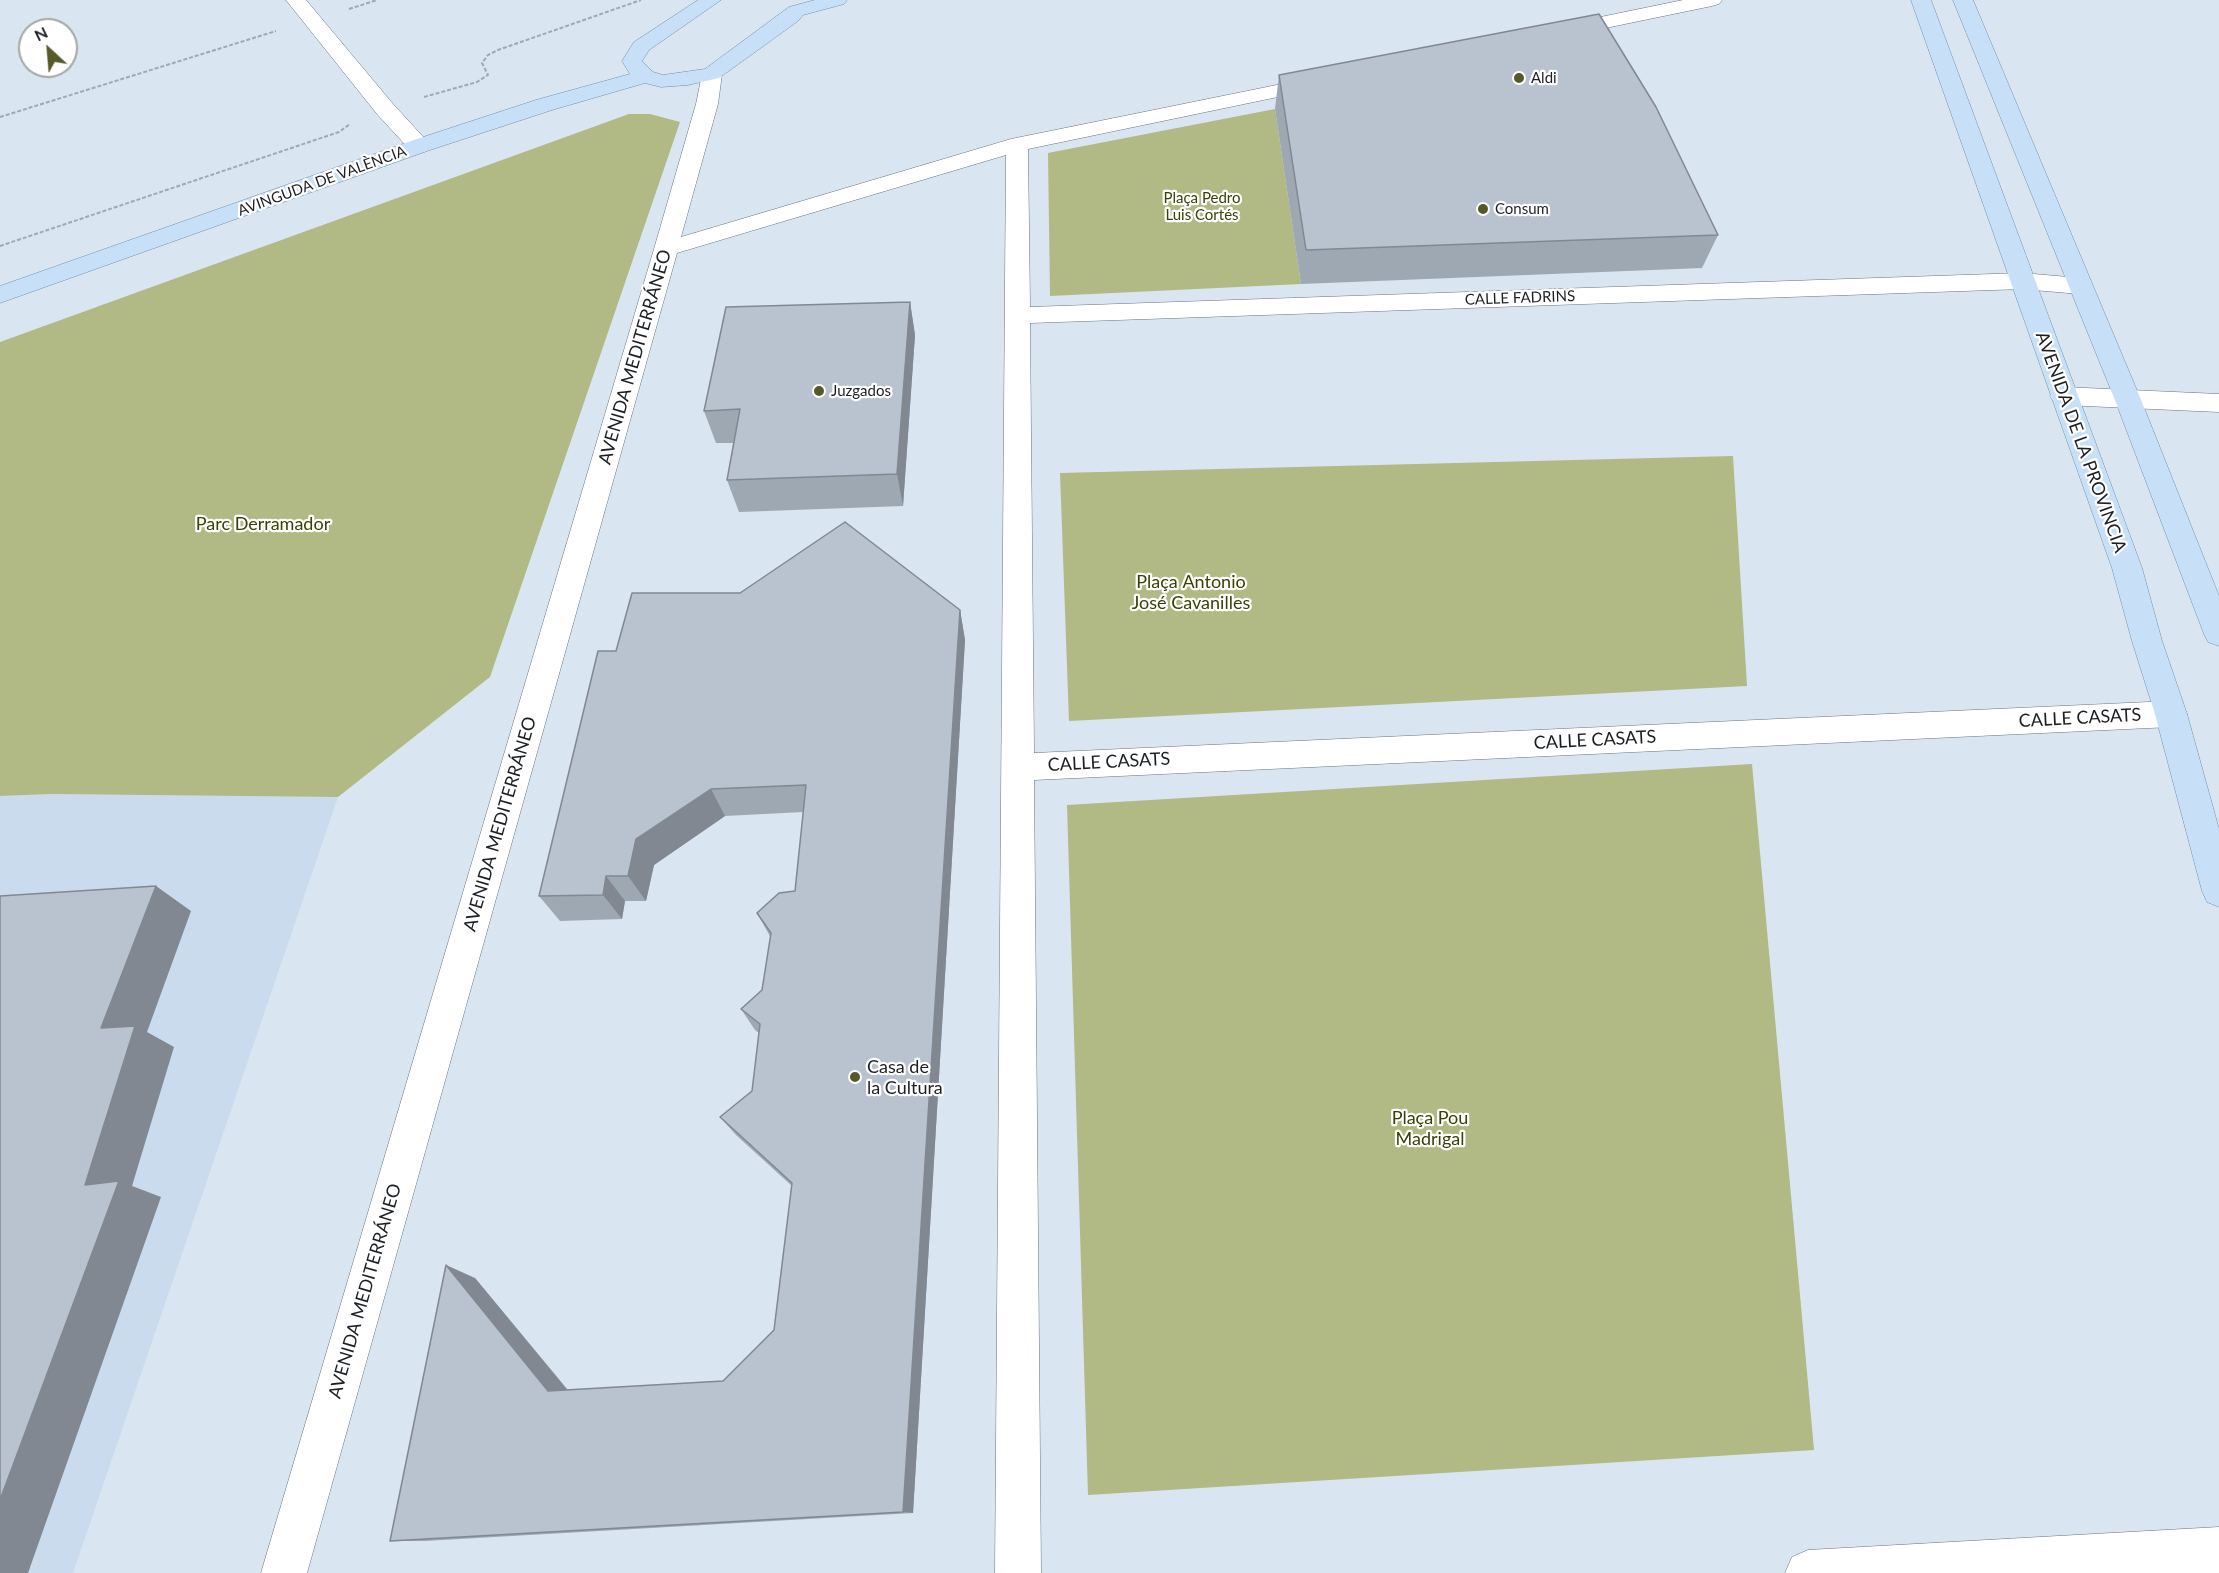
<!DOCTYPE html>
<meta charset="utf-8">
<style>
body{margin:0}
#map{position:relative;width:2219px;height:1573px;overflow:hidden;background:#d9e5f1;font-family:Lato,sans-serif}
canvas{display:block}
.north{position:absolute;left:18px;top:18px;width:60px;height:60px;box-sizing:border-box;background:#fff;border:2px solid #a4a6a7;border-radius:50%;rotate:334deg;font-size:16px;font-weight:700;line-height:24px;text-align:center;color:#1c2024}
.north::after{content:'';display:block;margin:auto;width:21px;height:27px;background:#555a28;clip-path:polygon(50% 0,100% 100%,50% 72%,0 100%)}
</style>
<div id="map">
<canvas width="2219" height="1573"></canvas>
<div class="north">N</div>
</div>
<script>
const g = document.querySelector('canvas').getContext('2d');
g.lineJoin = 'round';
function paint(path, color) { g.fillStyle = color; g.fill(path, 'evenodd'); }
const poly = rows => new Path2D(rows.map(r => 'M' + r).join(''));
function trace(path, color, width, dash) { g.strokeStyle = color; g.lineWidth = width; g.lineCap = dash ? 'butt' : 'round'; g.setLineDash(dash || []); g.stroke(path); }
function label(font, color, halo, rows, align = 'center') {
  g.font = font + ' Lato,sans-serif'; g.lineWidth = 4.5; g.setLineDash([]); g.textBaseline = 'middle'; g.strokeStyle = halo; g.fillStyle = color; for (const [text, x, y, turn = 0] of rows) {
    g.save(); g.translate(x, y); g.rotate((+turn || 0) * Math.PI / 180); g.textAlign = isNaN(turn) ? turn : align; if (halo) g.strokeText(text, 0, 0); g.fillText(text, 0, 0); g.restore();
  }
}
paint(poly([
 [51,794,338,797,73,1573,0,1573,0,796]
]), '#c9dbec');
paint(poly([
 [1275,109,1301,284,1050,296,1048,153],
 [629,114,650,114,680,122,490,677,338,797,51,794,0,796,0,342],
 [1733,456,1747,686,1069,721,1060,473],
 [1752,764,1814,1450,1088,1495,1067,805]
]), '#b1b985');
const minor = poly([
 [286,0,306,0,393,104,427,141,430,146,427,151,419,153,411,151,377,114,286,0],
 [1683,0,1722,0,1719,4,1712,6,1562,37,1555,35,1552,31,1555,27,1562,25,1683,0],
 [712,68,719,70,722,74,718,104,681,237,1011,139,1321,76,1328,78,1331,82,1328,86,1321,88,1028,149,1030,307,2022,273,2080,278,2089,281,2092,286,2089,291,2080,294,2022,289,1030,323,1034,753,2171,701,2182,705,2187,714,2182,723,2171,727,1034,780,1041,1573,995,1573,1006,155,677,253,307,1573,261,1573,654,249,696,104,702,74,705,70,712,68],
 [2063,387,2219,394,2219,412,2063,405,2054,402,2050,396,2054,390,2063,387],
 [2219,1527,2219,1573,1785,1573,1792,1557,1808,1550,2219,1527]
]);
const major = poly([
 [698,0,721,0,649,50,642,61,653,72,663,75,705,69,789,7,815,0,847,0,844,4,803,15,798,21,719,78,688,85,661,87,645,83,552,110,427,151,0,303,0,286,411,141,536,100,630,74,622,61,634,42,698,0],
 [1911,0,1931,0,2142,568,2162,641,2187,714,2219,829,2219,907,2207,902,2202,891,2155,714,2132,641,2112,568,1911,0],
 [1953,0,1973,0,2141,400,2219,596,2219,646,2208,642,2204,634,2115,400,1953,0]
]);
trace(minor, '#69747f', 1);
trace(major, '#728fab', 1);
trace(poly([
 [349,9,377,0],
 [424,97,477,82,488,75,482,63,488,55,498,50,641,0],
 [0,117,276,31],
 [0,246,339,132,350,124]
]), '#9fa9b3', 2, [4, 2]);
paint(minor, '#fff');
paint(major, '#c7e0f8');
paint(poly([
 [1279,75,1718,235,1702,268,1301,284,1275,109],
 [910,302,915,335,903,506,739,512,727,480,734,443,716,443,704,411],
 [960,610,965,640,913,1513,425,1541,390,1541,475,1278,568,1390,723,1381,774,1330,792,1186,736,1135,720,1117,752,1091,759,1033,755,1030,741,1009,762,990,771,938,757,913,795,891,803,812,725,816,654,865,646,901,625,901,622,919,560,921,539,896,616,651]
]), '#9ea8b2');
paint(poly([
 [910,302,915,335,903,506,897,474],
 [960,610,965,640,913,1513,903,1512],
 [711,789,725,816,654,865,646,901,628,876,636,839],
 [606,876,625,901,622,919,603,895],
 [156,886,191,911,147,1032,174,1047,132,1186,161,1197,28,1573,0,1573,0,1500,101,1028],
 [446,1265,475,1278,574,1398,548,1391]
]), '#818891');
const building = poly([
 [1599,14,1656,107,1718,235,1306,250,1279,75,1599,14],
 [910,302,897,474,727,480,740,409,704,411,726,307,910,302],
 [845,522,960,610,903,1512,390,1541,446,1265,548,1391,723,1381,774,1330,792,1183,720,1117,752,1091,760,1024,741,1009,762,990,771,933,757,913,779,893,795,891,806,785,711,789,636,839,628,876,606,876,603,895,539,896,598,651,616,651,632,593,740,593,845,522],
 [156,886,101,1028,135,1026,85,1185,119,1181,0,1500,0,896,156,886]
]);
paint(building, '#b8c3cf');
trace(building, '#818891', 1.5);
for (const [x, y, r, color] of [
 [1519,78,6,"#555a28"],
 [1483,209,6,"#555a28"],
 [819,391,6,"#555a28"],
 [855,1077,6,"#555a28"]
]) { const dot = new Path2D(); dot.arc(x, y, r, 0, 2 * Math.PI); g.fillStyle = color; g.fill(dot); trace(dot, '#fff', 2); }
label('15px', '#1c2024', '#fff', [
 ["Aldi",1531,78],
 ["Consum",1495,209],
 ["Juzgados",831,391]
], 'left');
label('15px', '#1c2024', '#fff', [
 ["AVINGUDA DE VALÈNCIA",322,181,-20],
 ["CALLE FADRINS",1520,298,-2]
]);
label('15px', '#3b4003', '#fff', [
 ["Plaça Pedro",1202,198],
 ["Luis Cortés",1202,215]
]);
label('18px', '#1c2024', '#fff', [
 ["AVENIDA MEDITERRÁNEO",635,357,-74],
 ["AVENIDA DE LA PROVINCIA",2081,442,70],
 ["CALLE CASATS",2080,718,-3],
 ["CALLE CASATS",1595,740,-3],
 ["CALLE CASATS",1109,762,-3],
 ["AVENIDA MEDITERRÁNEO",500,824,-74],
 ["AVENIDA MEDITERRÁNEO",365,1291,-74]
]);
label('18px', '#3b4003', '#fff', [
 ["Parc Derramador",263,524],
 ["Plaça Antonio",1191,582],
 ["José Cavanilles",1191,603],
 ["Plaça Pou",1430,1118],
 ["Madrigal",1430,1139]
]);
label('18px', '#1c2024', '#fff', [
 ["Casa de",867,1067],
 ["la Cultura",867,1088]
], 'left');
</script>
